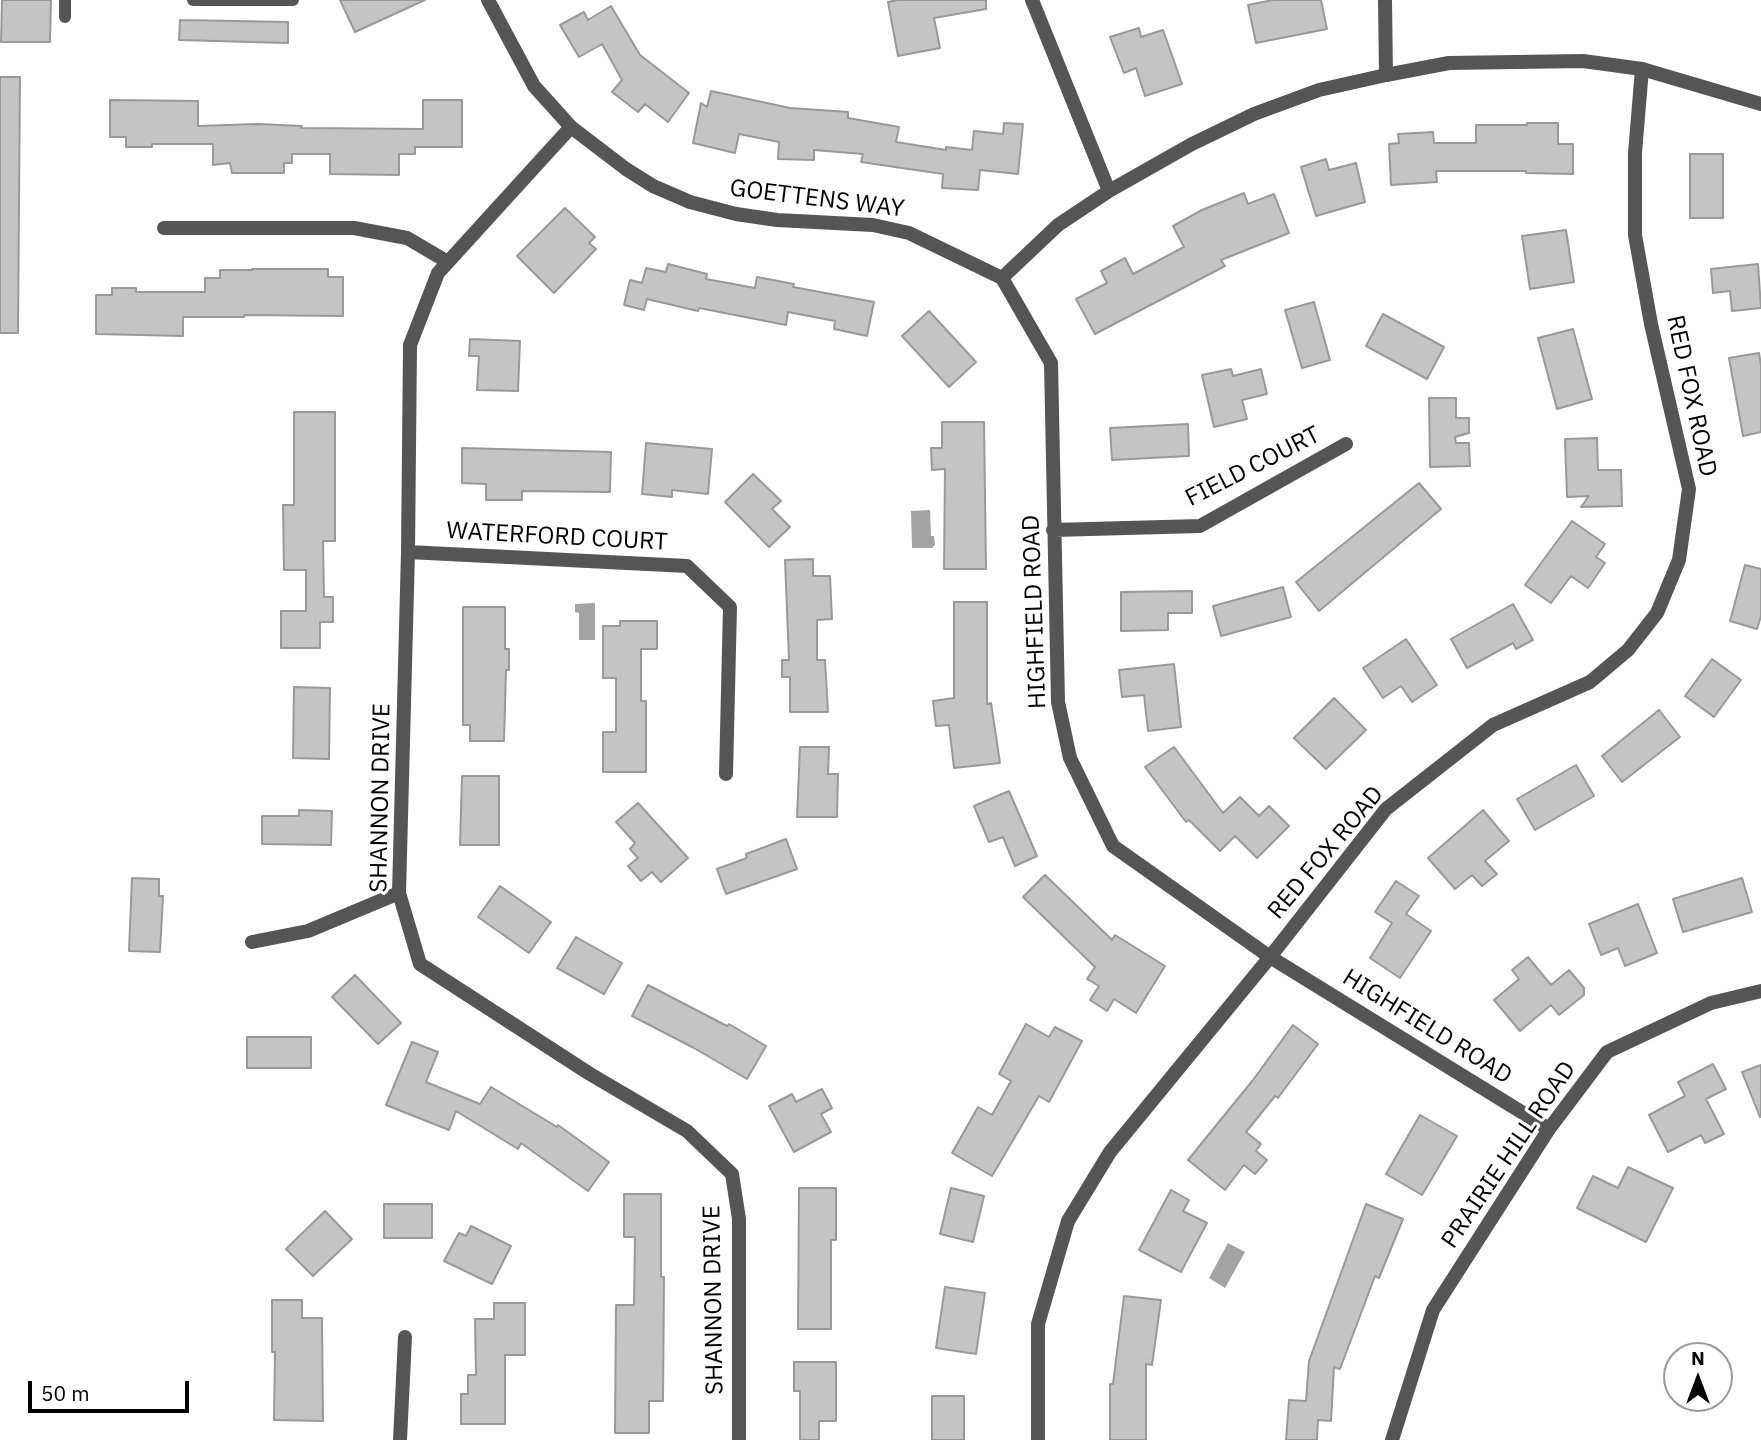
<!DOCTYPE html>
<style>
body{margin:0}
#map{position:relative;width:1761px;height:1440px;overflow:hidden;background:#fff;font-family:"IBM Plex Sans",sans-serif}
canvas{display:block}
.north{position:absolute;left:1663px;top:1342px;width:70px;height:70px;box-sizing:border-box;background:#fff;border:2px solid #999;border-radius:50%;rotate:0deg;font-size:19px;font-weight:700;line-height:28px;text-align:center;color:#000}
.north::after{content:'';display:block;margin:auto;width:24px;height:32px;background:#000;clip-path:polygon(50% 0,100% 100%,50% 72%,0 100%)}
.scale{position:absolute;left:28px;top:1381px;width:161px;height:32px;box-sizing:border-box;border:4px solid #000;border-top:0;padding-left:9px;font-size:21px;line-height:24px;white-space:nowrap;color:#000;-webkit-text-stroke:5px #fff;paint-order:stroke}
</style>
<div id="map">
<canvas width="1761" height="1440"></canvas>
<div class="north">N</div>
<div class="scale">50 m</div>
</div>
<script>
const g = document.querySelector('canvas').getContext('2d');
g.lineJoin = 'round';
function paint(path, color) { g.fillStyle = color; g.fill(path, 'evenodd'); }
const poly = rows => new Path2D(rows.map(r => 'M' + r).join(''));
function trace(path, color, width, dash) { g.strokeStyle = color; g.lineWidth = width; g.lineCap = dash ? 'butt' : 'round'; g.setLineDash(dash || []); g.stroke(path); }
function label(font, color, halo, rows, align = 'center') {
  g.font = font + ' "IBM Plex Sans",sans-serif'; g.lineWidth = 6; g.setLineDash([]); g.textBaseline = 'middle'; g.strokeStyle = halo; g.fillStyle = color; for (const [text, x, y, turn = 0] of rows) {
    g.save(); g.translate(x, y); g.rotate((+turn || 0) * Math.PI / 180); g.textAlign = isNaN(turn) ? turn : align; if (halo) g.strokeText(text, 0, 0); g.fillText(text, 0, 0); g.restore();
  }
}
paint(poly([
 [930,510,931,536,934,536,935,545,932,548,912,548,911,511],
 [595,603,595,640,579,640,579,613,575,612,575,604],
 [1228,1243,1245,1252,1225,1288,1209,1278]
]), '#a3a3a3');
const building = poly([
 [2,0,51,0,50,42,1,42,2,0],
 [340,0,425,0,355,32,340,0],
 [897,0,986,0,986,9,934,18,940,48,898,56,888,2,897,0],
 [1273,0,1321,0,1327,29,1256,43,1248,5,1273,0],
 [611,6,640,55,689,93,668,122,645,104,638,112,612,92,622,80,602,44,579,57,560,25,584,12,588,20,611,6],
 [180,20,288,22,288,43,179,40,180,20],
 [1139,28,1141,37,1163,30,1182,84,1145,96,1136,68,1124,73,1110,37,1139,28],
 [0,77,20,77,18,333,0,333,0,77],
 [711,91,790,108,848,112,848,118,899,127,896,142,946,150,946,147,972,150,974,131,1003,134,1004,123,1023,124,1018,174,980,170,978,190,942,188,943,174,861,162,863,154,814,150,814,160,778,159,779,142,739,134,735,153,693,143,701,103,707,107,711,91],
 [110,100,198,101,198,126,258,124,302,126,301,128,423,129,423,100,462,100,462,147,415,147,415,154,399,154,399,175,330,174,330,154,292,154,292,163,284,163,284,173,232,173,230,163,213,165,213,144,152,144,152,147,126,147,126,137,110,137,110,100],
 [1527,123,1558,123,1558,144,1573,144,1573,174,1526,173,1526,171,1436,171,1437,182,1391,185,1389,144,1399,143,1398,134,1433,132,1434,143,1476,143,1476,125,1527,125,1527,123],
 [1690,154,1723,154,1723,218,1690,218,1690,154],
 [1326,159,1329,170,1356,163,1365,202,1316,216,1301,167,1326,159],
 [1244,193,1248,204,1274,194,1289,233,1221,260,1225,266,1095,334,1076,299,1107,283,1101,271,1125,258,1133,274,1184,247,1173,226,1202,210,1244,193],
 [565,208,595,237,589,243,596,249,554,293,517,256,565,208],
 [1566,230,1574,282,1530,289,1522,236,1566,230],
 [668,264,707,274,706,279,755,288,757,277,794,284,793,287,874,302,867,336,834,329,835,321,788,312,786,325,699,308,698,311,647,299,644,310,624,305,630,280,642,283,646,268,666,272,668,264],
 [1758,264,1761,308,1732,311,1730,291,1713,293,1711,269,1758,264],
 [252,269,328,269,328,277,343,277,343,316,244,315,244,317,183,317,183,336,96,334,96,295,112,295,112,288,136,288,136,292,205,292,205,278,220,278,220,270,252,270,252,269],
 [1314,302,1330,360,1302,368,1285,310,1314,302],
 [929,311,976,362,949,387,902,336,929,311],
 [1383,314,1444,347,1427,379,1366,346,1383,314],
 [1573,329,1592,399,1557,409,1538,338,1573,329],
 [470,339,520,341,518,391,477,390,479,356,469,356,470,339],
 [1759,353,1761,365,1761,432,1743,436,1729,358,1759,353],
 [1231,369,1233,376,1261,369,1267,394,1242,400,1247,419,1214,427,1202,375,1231,369],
 [1429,398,1456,398,1456,418,1469,418,1469,433,1455,437,1456,443,1469,443,1470,466,1430,467,1429,398],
 [294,412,335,412,335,541,323,541,324,597,333,597,333,622,320,622,320,648,281,648,281,611,306,611,306,570,284,570,283,505,294,505,294,412],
 [942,422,984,422,986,569,944,569,945,469,932,470,931,448,942,448,942,422],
 [1188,424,1189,456,1112,460,1110,428,1188,424],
 [1597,438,1598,470,1621,470,1622,506,1581,507,1589,496,1567,497,1565,439,1597,438],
 [646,443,712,449,708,494,672,490,672,497,642,494,646,443],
 [462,448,611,452,610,492,522,491,522,500,486,500,486,484,462,483,462,448],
 [753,474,781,501,772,509,790,527,769,547,725,502,753,474],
 [1419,483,1441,509,1319,611,1296,582,1419,483],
 [1572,521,1605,544,1596,557,1605,563,1588,588,1571,576,1551,603,1525,585,1572,521],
 [813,559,813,576,830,576,832,619,817,620,817,660,825,660,828,712,790,712,790,677,782,677,782,660,789,660,785,560,813,559],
 [1745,565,1761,569,1761,616,1757,629,1730,621,1745,565],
 [1283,587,1291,617,1221,636,1213,606,1283,587],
 [1192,591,1192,613,1168,613,1168,630,1121,631,1121,592,1192,591],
 [954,602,987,602,987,704,991,703,1000,763,954,768,949,725,936,726,933,701,954,698,954,602],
 [1513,604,1533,640,1516,649,1513,643,1467,668,1451,639,1513,604],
 [463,607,505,607,505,649,509,649,509,670,506,670,504,741,470,741,470,725,463,725,463,607],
 [620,621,657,621,657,649,641,649,641,701,646,701,646,772,603,772,603,732,616,732,616,678,603,678,603,626,620,626,620,621],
 [1406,639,1437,685,1412,702,1401,686,1383,698,1363,668,1406,639],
 [1712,659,1741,680,1714,717,1685,696,1712,659],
 [1174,664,1181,727,1148,731,1144,695,1122,697,1119,670,1174,664],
 [294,687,330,688,329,759,293,758,294,687],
 [1334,698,1366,730,1326,769,1294,738,1334,698],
 [1659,710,1680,737,1622,782,1602,756,1659,710],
 [800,747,829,747,828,774,838,774,837,817,797,817,800,747],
 [1174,747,1223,813,1240,797,1259,816,1269,806,1289,826,1257,858,1235,836,1220,851,1189,820,1186,822,1145,767,1174,747],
 [1576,765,1594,796,1535,830,1517,799,1576,765],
 [462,776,499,776,499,845,460,845,462,776],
 [1009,791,1037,856,1015,866,1003,837,989,842,974,806,1009,791],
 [638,803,688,858,661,882,652,872,641,881,628,866,638,858,630,849,635,843,616,822,638,803],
 [299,810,332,811,331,845,262,844,262,816,299,816,299,810],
 [1483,810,1509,841,1485,861,1497,874,1482,886,1472,875,1455,889,1428,858,1483,810],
 [786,839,797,869,726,894,717,869,747,858,746,854,786,839],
 [1045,875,1112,940,1115,935,1165,966,1136,1013,1114,999,1107,1011,1090,1000,1099,986,1087,979,1095,967,1023,897,1045,875],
 [132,878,159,879,159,896,163,896,160,952,129,951,132,878],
 [1742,878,1752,912,1683,932,1673,899,1742,878],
 [1396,881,1419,896,1406,914,1431,931,1400,978,1370,958,1392,923,1375,912,1396,881],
 [500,886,551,922,529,953,478,917,500,886],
 [1638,904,1657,953,1625,966,1618,948,1601,955,1589,924,1638,904],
 [576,937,622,963,604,994,557,968,576,937],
 [1528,957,1551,985,1569,970,1584,988,1584,995,1559,1015,1551,1005,1520,1031,1494,1000,1519,979,1512,970,1528,957],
 [355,975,401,1023,378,1044,332,997,355,975],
 [648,985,727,1026,729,1024,766,1046,747,1079,694,1048,632,1016,648,985],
 [1026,1024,1049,1037,1055,1027,1082,1041,1049,1102,1039,1096,992,1176,952,1153,978,1107,992,1115,1011,1081,999,1074,1026,1024],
 [1293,1025,1318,1044,1278,1098,1275,1096,1246,1132,1261,1144,1256,1151,1267,1160,1255,1174,1244,1165,1225,1190,1188,1160,1253,1080,1293,1025],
 [247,1037,311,1037,311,1068,247,1068,247,1037],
 [412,1042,438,1052,426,1082,480,1104,491,1087,557,1127,558,1125,609,1162,588,1191,521,1143,518,1149,456,1111,449,1130,386,1105,412,1042],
 [1713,1064,1726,1089,1706,1099,1724,1134,1705,1143,1701,1135,1668,1152,1649,1115,1685,1096,1678,1082,1713,1064],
 [1761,1065,1761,1116,1760,1117,1742,1072,1761,1065],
 [822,1089,832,1108,821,1114,831,1132,794,1152,769,1106,792,1094,796,1102,822,1089],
 [1420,1115,1457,1136,1422,1195,1386,1174,1420,1115],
 [1628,1167,1673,1188,1646,1242,1577,1208,1593,1176,1618,1188,1628,1167],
 [799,1188,836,1188,836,1240,831,1240,831,1329,798,1329,799,1188],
 [951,1188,984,1196,973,1242,940,1234,951,1188],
 [1171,1190,1189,1200,1183,1211,1207,1223,1181,1272,1139,1250,1171,1190],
 [624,1194,661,1194,661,1277,664,1277,663,1401,649,1401,649,1433,615,1433,616,1305,634,1305,635,1237,624,1237,624,1194],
 [384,1204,432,1204,432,1238,384,1238,384,1204],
 [1366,1204,1403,1219,1379,1278,1375,1276,1340,1369,1334,1367,1331,1421,1318,1420,1317,1440,1286,1440,1289,1400,1306,1401,1309,1361,1366,1204],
 [325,1211,352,1239,313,1276,286,1249,325,1211],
 [471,1226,511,1246,492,1284,444,1261,459,1233,466,1236,471,1226],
 [945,1287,985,1293,976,1354,936,1348,945,1287],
 [1124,1296,1161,1300,1152,1365,1146,1364,1146,1440,1110,1440,1110,1384,1113,1384,1124,1296],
 [272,1300,302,1300,302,1318,322,1318,323,1421,274,1420,275,1352,272,1352,272,1300],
 [494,1303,525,1303,525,1355,505,1355,505,1424,461,1424,461,1394,468,1394,468,1375,476,1375,475,1319,494,1319,494,1303],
 [794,1362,836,1362,836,1421,819,1421,819,1440,800,1440,800,1391,794,1391,794,1362],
 [932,1396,964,1396,964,1440,932,1440,932,1396]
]);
paint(building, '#c4c4c4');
trace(building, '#999', 2);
trace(poly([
 [65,0,65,17],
 [193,0,293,0]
]), '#555', 12);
trace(poly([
 [488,0,534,86,571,127,626,169,653,186,690,202,736,214,777,220,873,225,909,233,1002,278],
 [1032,0,1109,191],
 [571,127,438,273,410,345,408,552,399,893,420,964,590,1074,687,1131,732,1174,739,1219,739,1440],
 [164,228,354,228,407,238,448,262],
 [1002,278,1051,363,1058,702,1070,758,1113,846,1270,957,1549,1129],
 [1002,278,1058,225,1109,191,1192,144,1254,114,1319,90,1386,75,1385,0],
 [1053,530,1200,526,1346,444],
 [408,552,687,566,730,607,726,774],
 [252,942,308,931,399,893],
 [400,1440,405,1337],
 [1038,1440,1038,1324,1068,1221,1110,1152,1270,957,1386,809,1493,725,1590,682,1628,650,1657,613,1679,560,1689,489,1651,324,1635,235,1635,153,1642,69],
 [1392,1440,1433,1310,1549,1129,1607,1052,1711,1003,1761,991]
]), '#555', 14);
trace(poly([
 [1386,75,1449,63,1583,61,1642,69,1761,104]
]), '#555', 14);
label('24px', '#000', '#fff', [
 ["GOETTENS WAY",817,199,7],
 ["RED FOX ROAD",1691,396,78],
 ["FIELD COURT",1253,467,-27],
 ["WATERFORD COURT",557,537,3],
 ["HIGHFIELD ROAD",1035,612,-92],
 ["SHANNON DRIVE",381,798,-89],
 ["RED FOX ROAD",1326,853,-50],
 ["HIGHFIELD ROAD",1427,1027,32],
 ["PRAIRIE HILL ROAD",1509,1155,-56],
 ["SHANNON DRIVE",714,1300,-91]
]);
</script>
